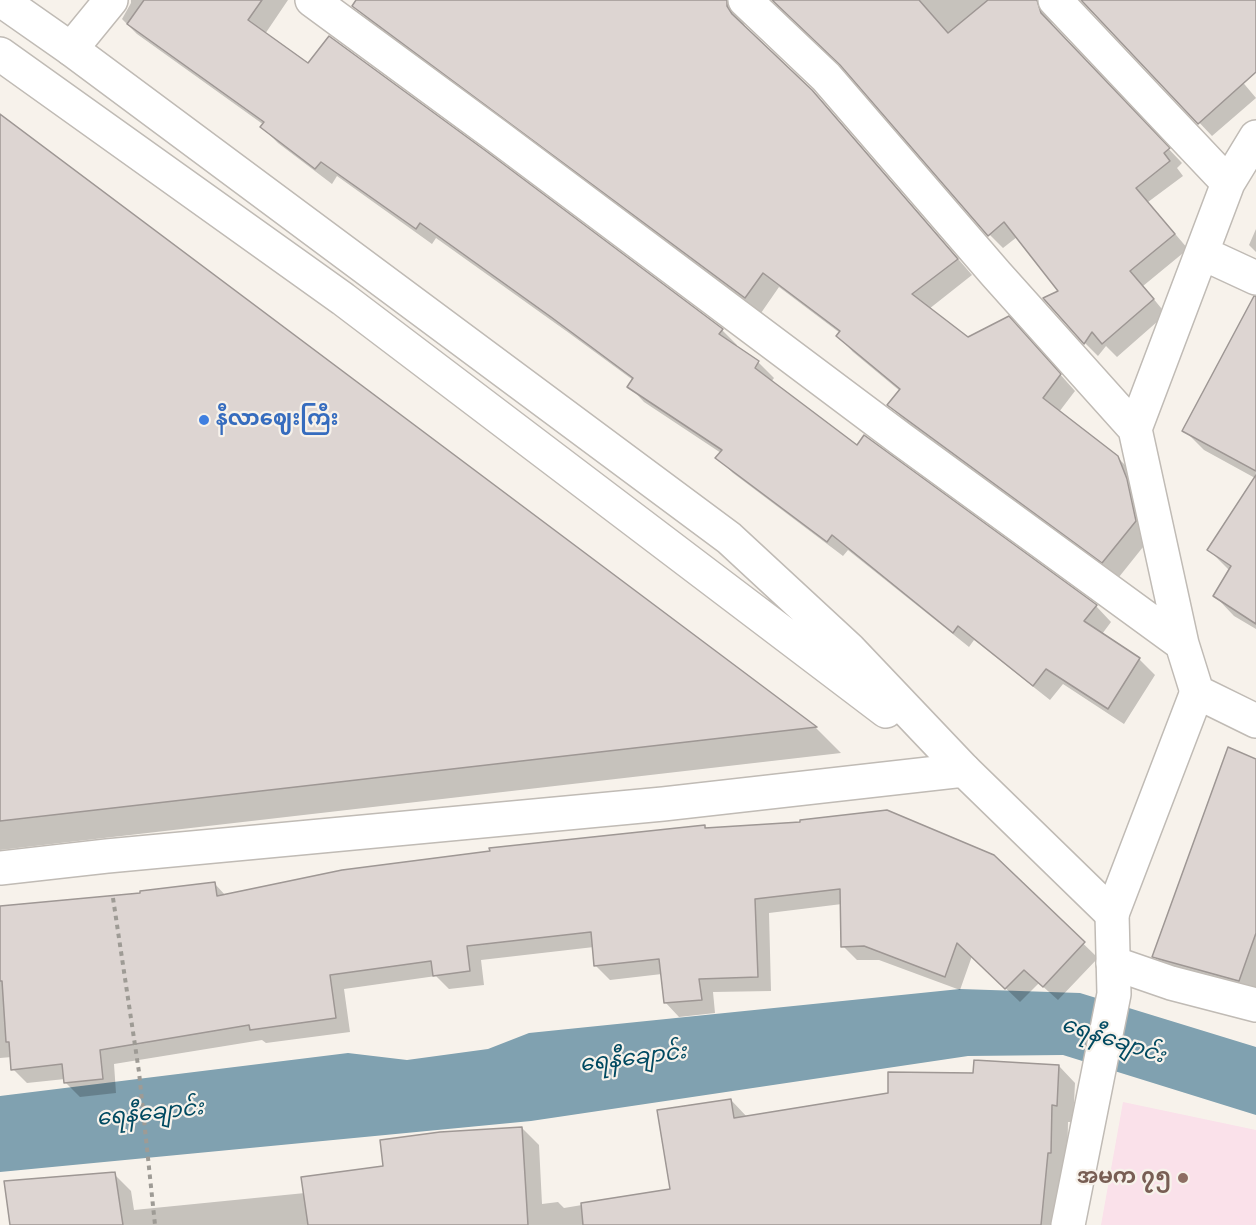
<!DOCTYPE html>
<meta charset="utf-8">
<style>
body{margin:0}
canvas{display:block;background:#f7f2eb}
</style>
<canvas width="1256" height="1225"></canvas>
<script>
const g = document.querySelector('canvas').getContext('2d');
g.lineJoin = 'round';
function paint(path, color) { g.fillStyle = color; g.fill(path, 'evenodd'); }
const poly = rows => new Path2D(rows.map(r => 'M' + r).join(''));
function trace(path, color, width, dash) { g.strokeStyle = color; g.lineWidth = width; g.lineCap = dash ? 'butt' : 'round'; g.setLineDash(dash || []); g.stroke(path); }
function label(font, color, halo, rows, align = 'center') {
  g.font = font + ' Roboto,"Noto Sans Myanmar",sans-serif'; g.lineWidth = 4.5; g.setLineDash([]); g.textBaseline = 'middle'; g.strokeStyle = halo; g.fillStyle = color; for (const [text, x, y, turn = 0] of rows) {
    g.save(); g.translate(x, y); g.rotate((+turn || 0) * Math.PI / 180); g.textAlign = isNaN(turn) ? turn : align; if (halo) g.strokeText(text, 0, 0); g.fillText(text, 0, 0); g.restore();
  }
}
paint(poly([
 [1123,1102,1256,1130,1256,1225,1101,1225]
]), '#fae1ea');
paint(poly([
 [960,989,1080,993,1256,1047,1256,1115,1063,1055,968,1056,531,1121,0,1172,0,1096,348,1053,407,1060,488,1049,529,1033]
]), '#80a1b0');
paint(poly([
 [131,0,288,0,265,34,309,65,722,330,737,345,736,347,758,362,774,378,771,382,857,447,1096,606,1111,622,1102,634,1139,659,1155,675,1124,724,1063,684,1050,700,974,640,969,647,848,550,843,556,733,473,717,458,721,453,644,402,629,386,633,380,569,333,436,238,432,244,337,176,332,184,278,143,262,127,264,125,137,34,122,19,131,3],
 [358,0,723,0,742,18,746,29,828,108,972,275,929,309,968,339,1024,334,1075,391,1059,412,1117,457,1133,473,1151,537,1119,577,905,421,889,405,900,391,853,352,838,336,840,333,779,287,761,313,369,21,354,6],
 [789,0,1057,0,1051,8,1050,19,1055,29,1182,163,1177,168,1183,176,1148,202,1188,249,1143,286,1166,314,1117,357,1106,346,1098,356,1085,343,1060,291,1017,237,1003,248,989,234],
 [1083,0,1256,0,1256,63,1240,79,1256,98,1212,136],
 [0,116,816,728,841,753,0,850],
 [1256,229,1256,252,1249,245],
 [1256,343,1256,629,1234,616,1215,596,1230,571,1209,550,1255,478,1204,450,1184,430],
 [1256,760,1256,998,1173,975,1154,956],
 [704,826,707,829,993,856,1098,958,1058,1000,1039,983,1020,1002,972,956,960,990,879,960,857,960,843,946,842,904,769,913,771,991,713,992,715,1013,679,1017,665,1002,662,974,610,980,596,966,594,947,481,960,484,985,449,989,436,976,344,989,350,1032,266,1043,262,1040,114,1064,116,1093,80,1097,65,1082,65,1079,27,1083,13,1069,12,1057,0,1058,0,908,142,895,215,884,226,896],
 [1059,1066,1075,1083,1073,1122,1068,1122,1067,1169,1059,1225,11,1225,114,1174,131,1191,134,1210,305,1193,385,1167,522,1128,539,1145,542,1204,558,1202,564,1208,672,1190,731,1100,748,1118,890,1094,974,1074]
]), '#0003');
const building = poly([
 [144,0,262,0,248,20,308,63,329,36,486,151,723,329,719,334,759,361,755,368,857,445,864,435,1097,605,1084,621,1140,658,1108,709,1046,669,1033,686,958,626,953,633,832,535,827,542,715,458,722,450,627,387,633,378,551,317,420,223,416,229,321,162,315,169,260,127,264,122,127,24,144,0],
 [356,0,727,0,727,6,732,14,812,90,958,259,912,294,968,337,1009,316,1061,374,1043,398,1118,456,1127,479,1136,521,1102,563,887,405,900,389,836,336,840,331,763,273,745,298,352,6,356,0],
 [772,0,919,0,948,33,988,0,1037,0,1041,13,1170,148,1164,153,1170,161,1136,188,1175,234,1130,271,1154,299,1102,344,1092,332,1084,344,1043,298,1058,291,1004,222,988,236,840,65,772,0],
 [1081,0,1256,0,1256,72,1198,124,1081,0],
 [0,114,817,727,0,821,0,114],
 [1254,296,1256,296,1256,471,1182,431,1254,296],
 [1256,475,1256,624,1213,596,1231,566,1207,550,1256,475],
 [1228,747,1256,759,1256,933,1239,981,1152,957,1228,747],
 [887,810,994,855,1085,942,1043,987,1024,970,1005,989,957,943,945,977,864,946,841,947,840,889,755,899,758,977,699,979,702,1000,664,1003,659,959,594,966,591,932,467,946,470,971,433,976,431,961,330,975,336,1018,250,1030,249,1025,100,1050,103,1079,64,1083,62,1064,11,1070,9,1042,6,1042,2,981,0,981,0,906,140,893,140,891,215,882,217,896,342,870,490,851,489,848,705,825,705,828,800,822,800,820,887,810],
 [974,1060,1059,1065,1057,1106,1052,1105,1051,1153,1048,1153,1041,1225,583,1225,581,1203,670,1189,657,1110,731,1099,734,1118,888,1093,888,1072,973,1073,974,1060],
 [522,1127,528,1225,308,1225,301,1177,383,1166,380,1140,440,1132,522,1127],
 [115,1172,123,1225,10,1225,4,1181,115,1172]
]);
paint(building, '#ddd5d2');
trace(building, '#9e9794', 1.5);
const minor = poly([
 [312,0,497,136,901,439,1182,644],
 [745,0,826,77,996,274,1135,429],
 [1055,0,1228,183],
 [71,49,111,0],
 [1256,137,1228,183,1135,429,1182,644,1197,692,1256,721],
 [1202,253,1256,278],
 [1113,963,1171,983,1256,1005]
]);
const tertiary = poly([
 [1,0,71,49,729,538,849,649,964,770],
 [0,54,343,299,886,711],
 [1068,1225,1114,994,1112,914]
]);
const secondary = poly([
 [0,868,107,856,663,804,964,770,1112,914,1197,692]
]);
trace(minor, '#c0bbb5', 36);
trace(tertiary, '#c0bbb5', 36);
trace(secondary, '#c0bbb5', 36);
trace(poly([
 [113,898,139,1072,155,1225]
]), '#9e9b95', 4, [4.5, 4.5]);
trace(minor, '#fff', 33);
trace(tertiary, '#fff', 33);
trace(secondary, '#fff', 33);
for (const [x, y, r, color] of [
 [204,420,6,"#3f7fe0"],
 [1183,1178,6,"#8d6e63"]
]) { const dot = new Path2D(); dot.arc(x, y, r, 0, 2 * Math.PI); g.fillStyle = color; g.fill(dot); trace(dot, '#f7f2eb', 2); }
label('bold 21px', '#366cbe', '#f7f2eb', [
 ["နီလာ‌ဈေးကြီး",216,420]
], 'left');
label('bold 21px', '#785e54', '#f7f2eb', [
 ["အမက ၇၅",1171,1178]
], 'right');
label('italic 22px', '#014a61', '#f7f2eb', [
 ["ရေနီချောင်း",1113,1041,18],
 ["ရေနီချောင်း",633,1059,-7],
 ["ရေနီချောင်း",150,1114,-6]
]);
</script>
